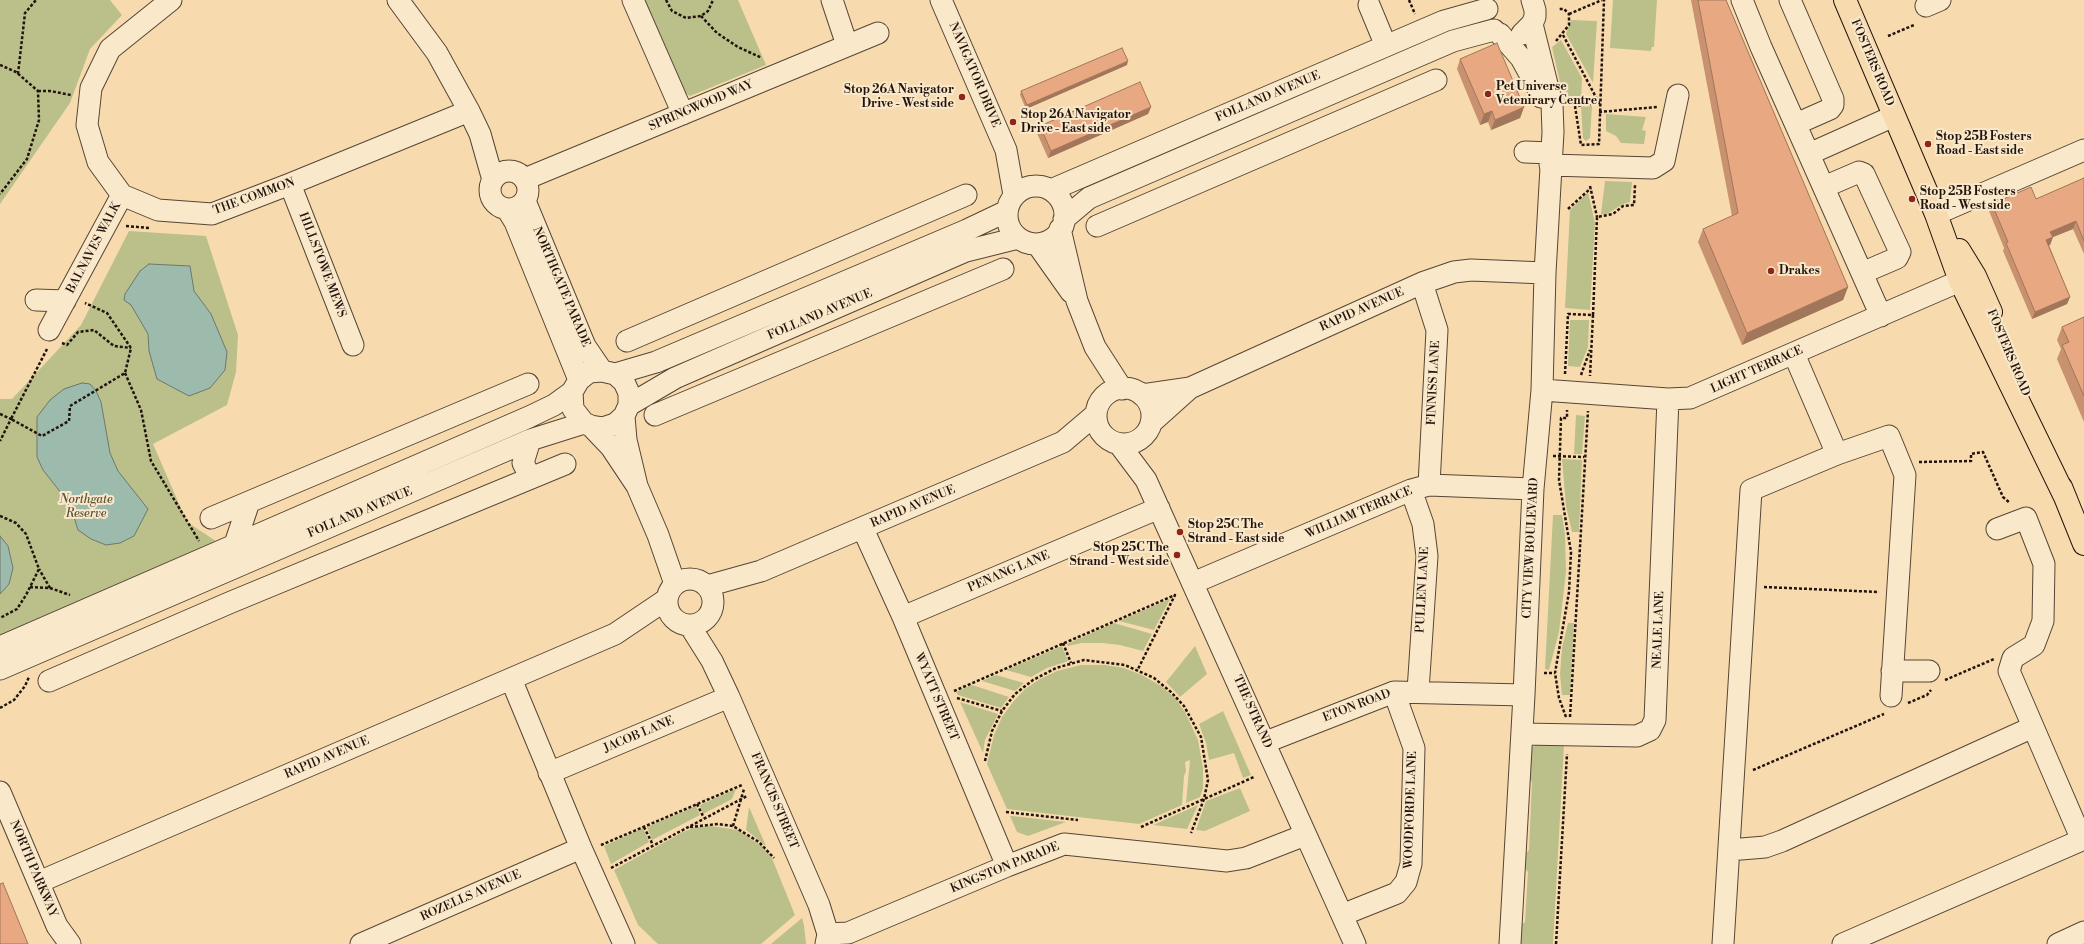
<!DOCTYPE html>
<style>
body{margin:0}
canvas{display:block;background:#f7dbae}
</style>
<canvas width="2084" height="944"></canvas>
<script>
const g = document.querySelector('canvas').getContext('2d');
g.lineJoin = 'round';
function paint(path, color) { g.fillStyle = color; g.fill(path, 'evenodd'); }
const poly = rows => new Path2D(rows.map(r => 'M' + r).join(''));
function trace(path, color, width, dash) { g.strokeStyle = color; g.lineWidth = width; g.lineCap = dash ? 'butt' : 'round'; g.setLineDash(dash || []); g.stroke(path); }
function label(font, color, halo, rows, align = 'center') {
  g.font = font + ' "Libre Bodoni",serif'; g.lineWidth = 4; g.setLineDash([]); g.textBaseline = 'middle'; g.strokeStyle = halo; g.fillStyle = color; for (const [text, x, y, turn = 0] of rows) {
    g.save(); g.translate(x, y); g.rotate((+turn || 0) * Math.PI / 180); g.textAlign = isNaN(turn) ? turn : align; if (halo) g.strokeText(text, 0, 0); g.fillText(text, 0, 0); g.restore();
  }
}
paint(poly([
 [0,0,110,0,122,15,90,49,70,103,0,204],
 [637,0,738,0,766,65,690,96,674,85],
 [1613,0,1657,0,1654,47,1652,47,1651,51,1610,48],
 [1571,20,1597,21,1593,83,1566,34],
 [1561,40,1582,78,1581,102,1565,104,1552,47],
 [1592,106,1590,138,1586,141,1583,138,1581,107],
 [1606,114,1646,117,1642,130,1646,131,1644,144,1621,143,1616,136,1606,131],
 [1605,181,1632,182,1630,202,1623,204,1607,214,1601,214],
 [1588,192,1595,223,1590,310,1565,308,1570,210],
 [129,231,206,236,238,335,236,372,227,405,153,444,187,522,222,545,0,635,0,399,12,399,81,325],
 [1570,320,1589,320,1588,347,1580,367,1568,366],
 [1576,415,1585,416,1582,454,1574,454],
 [1562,459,1582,460,1579,532,1572,532,1566,506],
 [1553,515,1562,515,1565,535,1566,572,1559,632,1549,670,1545,669],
 [1170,599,1154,630,1119,621],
 [1114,623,1152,634,1143,651,1120,645,1102,643,1082,643,1068,646,1067,644],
 [1568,623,1574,623,1570,695,1562,695,1560,674,1562,648],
 [1062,646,1068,661,1047,668,1031,677,1006,670],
 [1195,646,1207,674,1180,697,1166,682],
 [1081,665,1105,665,1124,668,1142,675,1161,686,1175,698,1185,712,1198,740,1203,768,1203,788,1200,797,1186,803,1190,760,1185,762,1186,771,1184,776,1182,805,1139,824,1007,809,987,764,994,735,1002,717,1013,702,1025,689,1040,679,1057,671],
 [996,675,1024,683,1015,691,982,681],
 [972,685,1009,697,1001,708,958,695,956,692],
 [960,702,998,714,985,740,983,753],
 [1223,711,1251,775,1243,778,1234,753,1209,760,1206,743,1199,724],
 [1536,745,1564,745,1553,944,1517,944,1518,928,1525,922,1528,872,1521,864,1522,857,1529,850,1532,782,1526,775,1531,748],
 [1240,788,1250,811,1205,831,1196,830,1206,801],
 [736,789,732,799,703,814,700,805],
 [1198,805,1187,829,1153,825],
 [696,806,700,815,652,840,647,827],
 [749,807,766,846,746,830],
 [1010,816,1012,816,1066,822,1028,836,1017,832],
 [711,826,738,830,763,847,771,856,795,915,761,944,658,944,638,925,614,870,683,832,696,827],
 [643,828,649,842,611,864,604,846],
 [802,918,804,925,806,944,771,944]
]), '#bbc08b');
const water = poly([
 [149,264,190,266,194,291,211,314,227,352,225,370,210,388,189,396,157,379,149,351,148,334,131,305,124,300,125,294,140,271,149,264],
 [82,383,90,384,96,391,101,402,110,453,118,471,148,509,134,536,120,543,106,545,91,539,78,530,73,514,65,498,43,470,37,457,37,417,50,400,64,389,82,383],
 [0,536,8,546,13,568,9,584,0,594,0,536]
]);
paint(water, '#9dbbad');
trace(water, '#6c786d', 1);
const minor = poly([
 [171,0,110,49,91,88,87,125,98,162,122,195,158,210,212,214,290,184,469,111],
 [398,0,437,53,469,111,480,134,493,180],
 [633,0,683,114],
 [832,0,847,45],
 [941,0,1006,150,1014,195],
 [1742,0,1761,47,1881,316],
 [1790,0,1833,99,1833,105,1830,109,1796,124],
 [1369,5,1386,46],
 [1926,6,1940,0],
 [1500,34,1521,58,1538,89,1541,97],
 [1522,34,1532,24,1535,17,1535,10,1532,0],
 [1525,152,1551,153],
 [1809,154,1894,116],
 [1550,165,1653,168,1664,161,1678,95],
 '490 190a19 19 0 1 1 38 0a19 19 0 1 1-38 0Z',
 [525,179,878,33],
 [290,184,353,345],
 '1007 215a29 29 0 1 1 58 0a29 29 0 1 1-58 0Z',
 [1824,187,1859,172,1864,174,1900,252,1897,258,1862,273],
 [1051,190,1444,21,1487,9],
 [525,201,585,346,602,371],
 [507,209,515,222,579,380],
 [1936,214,2084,150],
 [1064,219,1089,198,1453,41,1494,30],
 [1097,226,1436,80],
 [1060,229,1077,301,1095,347,1122,389],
 [1037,244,1071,292],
 [1422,283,1437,330,1429,485],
 [36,300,65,301],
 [49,330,122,195],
 [627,341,966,195],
 [1794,354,1837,454],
 [615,374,656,362,967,230,1007,211],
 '1096 416a28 28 0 1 1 56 0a28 28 0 1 1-56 0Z',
 [1542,390,1668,399,1690,398,1960,281],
 [1142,395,1190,388,1422,283,1454,272,1471,270,1545,273],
 [629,405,675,378,966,251,1018,238],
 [655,415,1003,269],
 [624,416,615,424,603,428,591,426,584,423,573,409,572,392,579,380,589,372,602,371,615,374,624,382,629,393,629,405,624,416,626,440,637,486],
 [1151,423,1190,388],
 [591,426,611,447,637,486,658,535,675,584],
 [530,440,523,463,531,478],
 [1119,444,1146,480,1355,944],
 [1411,490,1423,524,1427,556,1418,691],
 [211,518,528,384],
 [863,529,903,617,1007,866],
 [1997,529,2026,518,2044,564,2043,621,2034,645,2013,658,2009,671,2082,840],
 [235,544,249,502],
 '667 602a23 23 0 1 1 46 0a23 23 0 1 1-46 0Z',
 [1193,583,1411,490,1429,485,1533,489],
 [707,586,761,571,1063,442,1096,414],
 [903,617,1159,508],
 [690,626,712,661,729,697,819,905,828,934,826,944],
 [0,647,529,417,554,405,572,392],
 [0,669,530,440,584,423],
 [1892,671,1929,671],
 [511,679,581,848,624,944],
 [49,681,229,603,565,464],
 [1522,734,1637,736,1650,730,1655,720,1668,399],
 [1266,742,1394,692,1524,695],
 [549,773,729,697],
 [0,792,57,926,70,944],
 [1729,850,1765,847,1782,841,2033,727],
 [39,882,615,634,667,599],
 [1342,915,1397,893,1406,882,1411,864,1414,748,1394,692],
 [828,934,848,933,1007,866,1064,844,1227,861,1246,858,1305,835],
 [361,944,581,848],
 [1510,944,1524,695,1533,489,1542,390,1545,273,1553,132,1552,104,1532,24],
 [1723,944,1751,490,1837,454,1889,436,1905,475,1891,696],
 [1843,944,2084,839],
 [2058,944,2084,932]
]);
const major = poly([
 [1845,0,1936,214,1960,281,2066,499],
 [1959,250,1975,276,1991,312],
 [2061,487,2084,544]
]);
trace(minor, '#574535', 23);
trace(major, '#22130d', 24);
trace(poly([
 [666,0,672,11,686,18,701,16,708,11,713,0],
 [1409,0,1415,14],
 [1569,14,1602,0],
 [701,16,717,33,738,47,762,58],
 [1563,35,1599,103,1575,106],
 [1888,36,1914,25],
 [1556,41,1569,25,1569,14,1564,9,1558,9],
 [0,65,16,72,38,91,39,120,27,159,0,194],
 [18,74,25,13,36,0],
 [38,91,50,91,71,95],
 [1575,106,1581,145,1599,144,1604,0],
 [1599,112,1657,107],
 [1590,186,1597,217],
 [1568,209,1591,188],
 [126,226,149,228],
 [1593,315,1597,217,1613,214,1623,206,1634,205,1635,185],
 [62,343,67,345,78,332,94,330,114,346,131,348],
 [47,349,11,419,42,436,69,421,70,406,125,373,131,348,107,313,85,303],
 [125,373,141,410,151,461,199,541],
 [1565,374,1568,314,1593,315,1590,376],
 [1581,375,1590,350],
 [0,414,11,419,0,441],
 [1553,456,1584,457],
 [1919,462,1971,461,1971,454,1983,452,2003,497,2010,503],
 [0,516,16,523,26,534,39,569,26,595,17,609,0,618],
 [30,587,50,588,39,569],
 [1764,587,1879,592],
 [50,588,70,595],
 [1063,643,1071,663],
 [1544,673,1555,673],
 [1945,680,1994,659],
 [954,691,1175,595,1138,669],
 [957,698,1002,711],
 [1908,703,1927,695,1931,690],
 [0,708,14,700,25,686,29,677],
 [1566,717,1559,698,1555,673,1569,592,1571,552,1559,480,1561,418,1567,418,1567,410],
 [1570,717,1588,411],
 [985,761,992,731,1002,711,1015,694,1033,680,1056,668,1084,660,1125,665,1154,678,1171,692,1184,706,1201,737,1208,780,1204,799,1191,833],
 [1753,770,1884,714],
 [697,804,704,818],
 [1006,812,1078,820],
 [733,826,744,789],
 [644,827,653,845],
 [690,827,718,824,733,826,759,842,774,858],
 [1141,827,1254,777],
 [601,845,742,785],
 [611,868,747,796],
 [1556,944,1567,754]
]), '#22130d', 2.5, [3, 2]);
trace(minor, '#fae8ca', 21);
trace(major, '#f7dbae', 22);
paint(poly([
 [1691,0,1726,0,1848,287,1843,300,1742,345,1698,242,1703,229,1732,216],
 [1460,59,1524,107,1520,118,1491,130,1488,122,1480,125,1457,69],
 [1127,65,1026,109,1020,95,1021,91],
 [1151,107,1148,114,1048,158,1037,133,1040,126],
 [2084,178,2084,254,2073,229,2053,237,2050,245,2049,245,2070,297,2067,304,2032,319,2003,251,2004,248,1989,211,1992,204,2036,199],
 [2084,317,2084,422,2057,359,2061,349,2057,340,2062,327]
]), '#c89170');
paint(poly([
 [1128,61,1127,65,1026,109,1027,105],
 [1151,107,1148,114,1048,158,1051,151],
 [1524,107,1520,118,1491,130,1495,120],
 [1492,111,1488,122,1480,125,1484,114],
 [2076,221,2073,229,2048,239,2050,232],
 [2053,237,2050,245,2044,247,2046,240],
 [1848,287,1843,300,1742,345,1747,333],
 [2070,297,2067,304,2032,319,2035,312]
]), '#a2765b');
const building = poly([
 [1698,0,1726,0,1848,287,1747,333,1703,229,1738,213,1698,0],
 [1497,43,1524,107,1495,120,1492,111,1484,114,1460,59,1497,43],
 [1122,48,1128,61,1027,105,1021,91,1122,48],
 [1140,82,1151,107,1051,151,1040,126,1140,82],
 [2084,178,2084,241,2076,221,2050,232,2053,237,2046,240,2070,297,2035,312,2006,243,2008,242,1992,204,2031,187,2036,199,2084,178],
 [2084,317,2084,396,2062,345,2069,342,2062,327,2084,317],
 [3,883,28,944,0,944,0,884,3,883]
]);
paint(building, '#e8a982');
trace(building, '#a2765b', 1);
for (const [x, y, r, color] of [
 [1488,94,4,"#8f2418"],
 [962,97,4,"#8f2418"],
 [1013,122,4,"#8f2418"],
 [1928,144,4,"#8f2418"],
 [1912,199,4,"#8f2418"],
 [1771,271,4,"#8f2418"],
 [1180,532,4,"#8f2418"],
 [1177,555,4,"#8f2418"]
]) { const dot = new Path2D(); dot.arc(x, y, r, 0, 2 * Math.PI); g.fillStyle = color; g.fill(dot); trace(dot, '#fae8ca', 1.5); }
label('12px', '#22130d', '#fae8ca', [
 ["FOSTERS ROAD",1872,63,67],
 ["NAVIGATOR DRIVE",974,75,67],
 ["FOLLAND AVENUE",1268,97,-23],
 ["SPRINGWOOD WAY",701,106,-23],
 ["THE COMMON",254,197,-20],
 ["BALNAVES WALK",94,248,-62],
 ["HILLSTOWE MEWS",322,265,69],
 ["NORTHGATE PARADE",561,287,67],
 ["RAPID AVENUE",1362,310,-24],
 ["FOLLAND AVENUE",820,315,-23],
 ["FOSTERS ROAD",2008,353,67],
 ["LIGHT TERRACE",1757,370,-24],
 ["FINNISS LANE",1434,383,-87],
 ["RAPID AVENUE",913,507,-23],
 ["FOLLAND AVENUE",360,513,-23],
 ["WILLIAM TERRACE",1359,513,-23],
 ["CITY VIEW BOULEVARD",1531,548,-87],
 ["PENANG LANE",1009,572,-23],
 ["PULLEN LANE",1423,590,-87],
 ["NEALE LANE",1659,630,-88],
 ["WYATT STREET",936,697,67],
 ["ETON ROAD",1357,706,-21],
 ["THE STRAND",1252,712,66],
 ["JACOB LANE",639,735,-23],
 ["RAPID AVENUE",327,758,-23],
 ["FRANCIS STREET",774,801,67],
 ["WOODFORDE LANE",1411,810,-88],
 ["KINGSTON PARADE",1005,868,-22],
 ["NORTH PARKWAY",33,869,67],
 ["ROZELLS AVENUE",471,896,-24]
]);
label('bold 12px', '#22130d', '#fae8ca', [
 ["Pet Universe",1496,87],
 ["Vetenirary Centre",1496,101],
 ["Stop 26A Navigator",954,90,"right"],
 ["Drive - West side",954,104,"right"],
 ["Stop 26A Navigator",1021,115],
 ["Drive - East side",1021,129],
 ["Stop 25B Fosters",1936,137],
 ["Road - East side",1936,151],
 ["Stop 25B Fosters",1920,192],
 ["Road - West side",1920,206],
 ["Drakes",1779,271],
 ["Stop 25C The",1188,525],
 ["Strand - East side",1188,539],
 ["Stop 25C The",1169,548,"right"],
 ["Strand - West side",1169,562,"right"]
], 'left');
label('italic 12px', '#585039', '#fae8ca', [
 ["Northgate",86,500],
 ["Reserve",86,514]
]);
</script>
